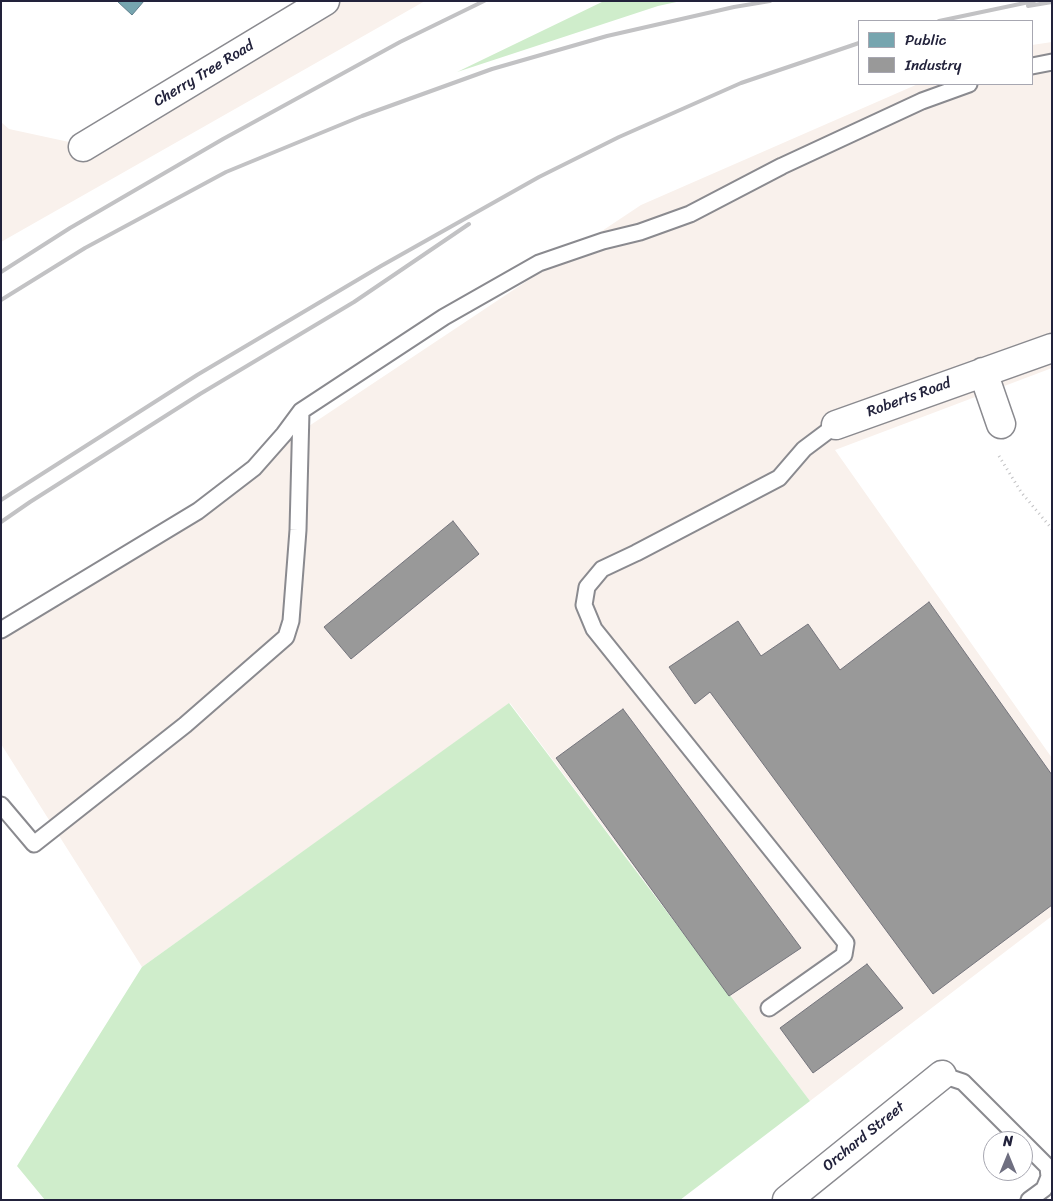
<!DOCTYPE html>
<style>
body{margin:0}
#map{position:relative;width:1053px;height:1201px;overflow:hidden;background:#fff;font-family:Sriracha,sans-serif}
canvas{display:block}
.frame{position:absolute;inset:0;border:2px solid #22223b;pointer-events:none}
.legend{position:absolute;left:858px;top:20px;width:175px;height:65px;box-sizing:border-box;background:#fff;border:1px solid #a7a7b1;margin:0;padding:6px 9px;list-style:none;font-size:15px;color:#22223b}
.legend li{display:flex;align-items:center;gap:10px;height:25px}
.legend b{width:25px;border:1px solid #a7a7b1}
.north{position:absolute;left:983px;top:1131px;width:50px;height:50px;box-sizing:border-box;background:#fff;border:1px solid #a7a7b1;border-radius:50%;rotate:0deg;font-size:14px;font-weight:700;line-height:20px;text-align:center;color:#22223b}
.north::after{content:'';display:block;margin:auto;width:18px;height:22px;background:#6f6f80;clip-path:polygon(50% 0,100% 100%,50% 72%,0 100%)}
</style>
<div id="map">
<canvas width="1053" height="1201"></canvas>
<div class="frame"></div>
<ul class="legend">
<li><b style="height:14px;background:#76a5af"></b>Public</li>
<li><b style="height:14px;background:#999"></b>Industry</li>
</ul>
<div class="north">N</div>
</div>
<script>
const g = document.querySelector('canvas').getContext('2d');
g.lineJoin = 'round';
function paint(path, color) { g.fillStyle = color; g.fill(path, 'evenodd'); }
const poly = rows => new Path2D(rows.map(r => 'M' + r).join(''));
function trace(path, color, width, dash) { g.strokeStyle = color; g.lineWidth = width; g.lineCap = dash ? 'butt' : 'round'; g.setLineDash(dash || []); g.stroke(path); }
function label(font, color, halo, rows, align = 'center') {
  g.font = font + ' Sriracha,sans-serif'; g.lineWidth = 5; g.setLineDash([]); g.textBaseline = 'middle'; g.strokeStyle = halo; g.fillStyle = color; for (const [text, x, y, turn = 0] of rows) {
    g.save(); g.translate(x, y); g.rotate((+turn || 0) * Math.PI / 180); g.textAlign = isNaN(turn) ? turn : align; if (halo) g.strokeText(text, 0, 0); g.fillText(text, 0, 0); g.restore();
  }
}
paint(poly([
 [327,1,425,1,1,242,1,122,9,129,83,145],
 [1052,42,1052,368,835,450,1052,758,1052,916,810,1101,510,703,142,967,1,744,1,631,641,205,918,84,1032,84,1032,45]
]), '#f9f1ec');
paint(poly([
 [604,1,681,1,658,6,457,72],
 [509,703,810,1101,680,1200,45,1200,17,1166,142,967]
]), '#cfedcb');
const public = poly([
 [117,1,144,1,132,15,117,1]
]);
paint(public, '#76a5af');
trace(public, '#5d7e8c', 1);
const industry = poly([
 [453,521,479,554,351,659,324,627,453,521],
 [929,602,1052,775,1052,905,933,994,710,692,695,704,669,667,738,621,761,656,808,624,840,670,929,602],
 [623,709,801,948,729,996,556,758,623,709],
 [867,964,903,1008,813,1073,780,1028,867,964]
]);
paint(industry, '#999');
trace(industry, '#75757d', 1);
const service = poly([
 [1032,66,1052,62],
 [1,630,198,511,254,468,284,434,301,411,444,317,539,263,603,241,640,232,690,214,782,166,922,101,969,84],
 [1,805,34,844,185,725,286,637,291,621,298,530,301,411],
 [769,1008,844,955,846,943,594,629,584,605,587,587,602,569,636,553,779,478,804,449,836,425],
 [942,1075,963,1082,1022,1141],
 [1023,1142,1048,1167,1049,1177,1044,1189,1029,1200]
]);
const minor = poly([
 [83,147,325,1],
 [983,372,1001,424],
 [836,425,1052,348],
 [787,1200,942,1075]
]);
trace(service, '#8a8a8f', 19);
trace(minor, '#8a8a8f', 31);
trace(poly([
 [999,456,1021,492,1052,529]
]), '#c2c2c4', 3, [1, 4]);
trace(service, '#fff', 15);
trace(minor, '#fff', 28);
trace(poly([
 [1028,6,1052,2],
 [939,21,1034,1],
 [1,272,70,228,223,139,400,42,484,1],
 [1,300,85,248,226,172,362,116,492,69,607,36,734,7,770,1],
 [1,500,197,375,381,266,539,177,619,137,741,83,859,43],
 [1,522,30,502,200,394,354,302,469,224]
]), '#c2c2c4', 4);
label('15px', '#22223b', '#fff', [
 ["Cherry Tree Road",204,74,-31],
 ["Roberts Road",909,398,-20],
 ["Orchard Street",864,1137,-39]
]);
</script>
